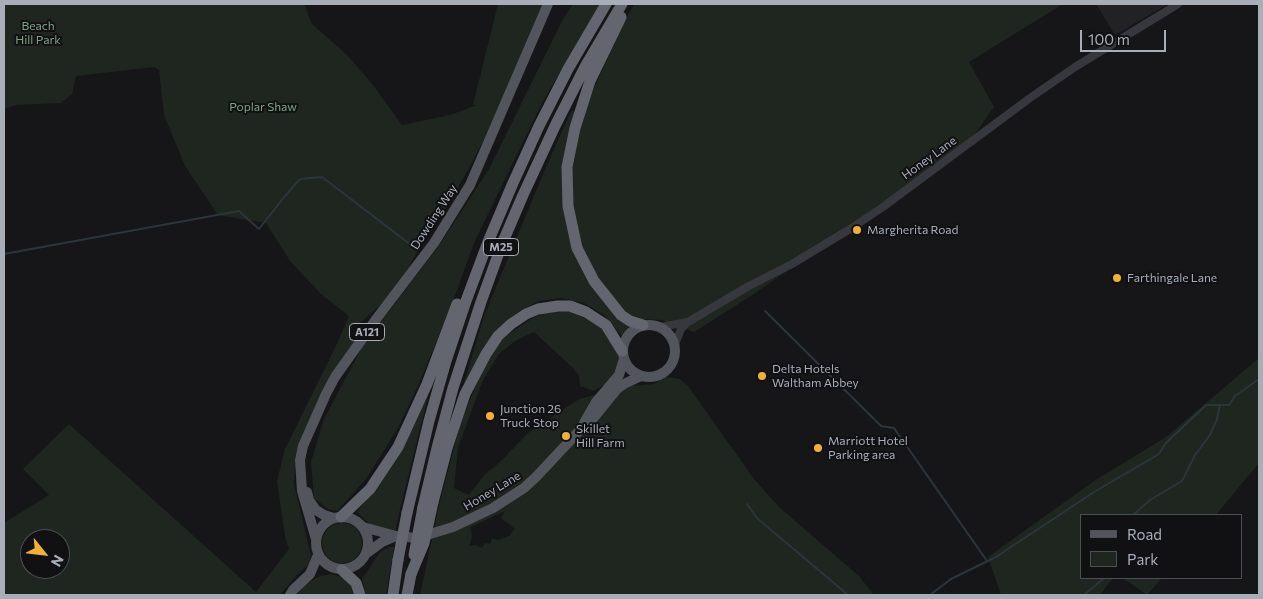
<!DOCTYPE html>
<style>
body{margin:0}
#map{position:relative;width:1263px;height:599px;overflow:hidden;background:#161618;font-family:Commissioner,sans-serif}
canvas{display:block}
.frame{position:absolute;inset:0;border:5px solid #a8adb8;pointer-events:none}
.legend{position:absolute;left:1080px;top:514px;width:162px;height:65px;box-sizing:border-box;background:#111113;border:1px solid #4d4f55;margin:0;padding:6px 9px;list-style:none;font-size:15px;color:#a8adb8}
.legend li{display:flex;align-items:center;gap:10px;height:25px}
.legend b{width:25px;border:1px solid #4d4f55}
.north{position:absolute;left:20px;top:529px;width:50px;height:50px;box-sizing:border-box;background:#111113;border:1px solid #4d4f55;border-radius:50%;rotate:119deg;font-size:14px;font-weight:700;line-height:20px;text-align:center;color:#a8adb8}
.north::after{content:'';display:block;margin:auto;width:18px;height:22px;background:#f2b134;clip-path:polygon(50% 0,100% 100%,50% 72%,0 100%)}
.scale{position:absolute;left:1080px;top:30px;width:86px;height:22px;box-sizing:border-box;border:2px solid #a8adb8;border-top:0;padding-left:6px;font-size:15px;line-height:18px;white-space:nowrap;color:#a8adb8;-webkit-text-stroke:4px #111113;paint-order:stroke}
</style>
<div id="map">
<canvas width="1263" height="599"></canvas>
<div class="frame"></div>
<ul class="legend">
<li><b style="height:6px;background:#53555c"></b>Road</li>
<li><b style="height:14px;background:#1e261f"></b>Park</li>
</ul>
<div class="north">N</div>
<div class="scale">100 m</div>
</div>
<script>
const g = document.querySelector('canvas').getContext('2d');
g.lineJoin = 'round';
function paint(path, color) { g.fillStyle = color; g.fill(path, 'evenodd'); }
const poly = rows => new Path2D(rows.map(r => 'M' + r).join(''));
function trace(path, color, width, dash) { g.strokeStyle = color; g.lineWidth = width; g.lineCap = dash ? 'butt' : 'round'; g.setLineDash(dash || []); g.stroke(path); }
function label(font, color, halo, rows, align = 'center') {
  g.font = font + ' Commissioner,sans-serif'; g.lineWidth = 4; g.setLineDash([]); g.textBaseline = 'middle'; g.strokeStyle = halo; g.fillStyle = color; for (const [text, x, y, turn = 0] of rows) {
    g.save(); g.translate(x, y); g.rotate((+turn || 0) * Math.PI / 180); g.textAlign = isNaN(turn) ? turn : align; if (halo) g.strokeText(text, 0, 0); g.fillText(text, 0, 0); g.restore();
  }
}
paint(poly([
 [1096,4,1168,4,1115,35]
]), '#222225');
paint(poly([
 [4,4,304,4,312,24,347,55,373,85,402,125,450,115,477,105,473,105,498,4,543,4,497,115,469,168,441,217,422,243,395,292,359,324,360,333,302,438,295,456,294,484,311,556,309,564,296,576,280,595,4,595,4,523,49,495,23,469,69,424,256,592,289,549,285,536,277,481,285,449,335,348,349,316,321,294,290,261,266,223,218,215,185,166,164,115,159,70,154,67,76,76,72,94,61,103,16,105,4,109],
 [30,539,60,539,60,569,30,569],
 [573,4,600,4,542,103,474,243,453,301,421,379,398,428,366,479,337,511,328,509,314,498,311,462,324,419,362,347,438,247,489,169,562,21],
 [634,4,1063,4,969,62,994,107,968,144,754,294,694,332,662,320,644,319,629,326,622,336,604,315,584,303,561,298,539,301,518,312,495,331,462,390,484,316,549,160,571,111,583,113,623,24],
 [567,310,602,326,619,356,619,368,605,384,594,391,580,386,579,376,573,368,534,332,515,341,499,354,482,382,458,448,454,488,469,495,485,474,499,463,528,433,579,399,631,386,654,384,666,377,680,379,688,386,754,479,779,507,859,576,874,595,420,595,440,501,461,421,486,362,498,344,510,333,531,319,548,311],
 [505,511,501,518,515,529,509,536,498,540,492,538,490,544,485,543,482,548,476,545,469,546,472,537,471,527],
 [1259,358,1259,463,1216,515,1082,515,1082,578,1113,578,1100,595,1001,595,988,557,1094,481,1166,437],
 [431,384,397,522,395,535,372,526,357,512,373,490],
 '322 543a20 20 0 1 1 40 0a20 20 0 1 1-40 0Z',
 [389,547,394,547,386,595,366,595,362,579,380,552],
 [331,574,340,576,347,580,352,586,356,595,297,595,304,585,320,576],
 [1123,578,1162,578,1147,595]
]), '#1e261f');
trace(poly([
 [4,254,239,211,259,229,285,196,300,179,322,177,411,245],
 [765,311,881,426,894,428,987,561],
 [747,504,757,518,848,595],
 [1133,515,1150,500,1182,481,1195,455,1210,435,1217,419,1220,405],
 [930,595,951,579,996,557,1094,492,1159,454,1165,444,1206,405,1229,405,1235,396,1259,379],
 [1084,595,1104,578]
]), '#2c353c', 2);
trace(poly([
 [660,327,688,322],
 [675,344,681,329,688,322,747,287,792,264,850,229,883,207,1030,98,1075,67,1178,4]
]), '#37383d', 8);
trace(poly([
 '623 351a26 26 0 1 1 52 0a26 26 0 1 1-52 0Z',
 [584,423,596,402,619,375,624,359],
 [307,492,309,500,316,510,324,515,334,518],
 '316 543a26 26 0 1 1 52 0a26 26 0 1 1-52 0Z',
 [363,527,396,536,417,538,453,527,493,508,524,488,536,477,580,430,591,421,617,389,624,384,641,376],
 [316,539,302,491,300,460,303,446,326,394,335,377,377,318,434,243,470,185,548,4],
 [367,553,382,542,396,536],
 [290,595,293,590,310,574,318,555]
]), '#53555c', 10);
trace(poly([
 [621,17,590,81,575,128,567,167,568,206,577,248,594,281,621,315,630,321,643,325],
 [433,502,447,448,465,394,486,354,498,336,511,324,526,314,538,309,558,306,570,306,586,312,606,325,622,351],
 [423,507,437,448,453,388,481,302,502,244,523,195,555,126,586,65,622,4],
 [407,513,429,421,446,361,466,301,488,242,513,183,539,126,568,69,606,4],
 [341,517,370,489,398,447,427,384,457,304],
 [342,570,356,583,360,595],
 [393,595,398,560],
 [407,595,411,574]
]), '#63666e', 11);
trace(poly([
 [414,555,423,507],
 [398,560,407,513],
 [411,574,424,543,433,502]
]), '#63666e', 11);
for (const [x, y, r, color] of [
 [857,230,5,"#f2b134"],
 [1117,278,5,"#f2b134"],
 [762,376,5,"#f2b134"],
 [490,416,5,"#f2b134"],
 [566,436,5,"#f2b134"],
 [818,448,5,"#f2b134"]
]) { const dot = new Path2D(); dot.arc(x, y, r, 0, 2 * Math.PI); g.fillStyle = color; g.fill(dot); trace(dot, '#111113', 2); }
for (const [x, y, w] of [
 [501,247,35],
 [367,332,35]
]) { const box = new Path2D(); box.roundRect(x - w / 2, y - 8.5, w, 17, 4); g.fillStyle = '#111113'; g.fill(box); trace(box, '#a8adb8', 1); }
label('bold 11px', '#a8adb8', null, [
 ["M25",501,247],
 ["A121",367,332]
]);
label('12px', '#7fa381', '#111113', [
 ["Beach",38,26],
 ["Hill Park",38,40],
 ["Poplar Shaw",263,107]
]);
label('12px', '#a8adb8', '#111113', [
 ["Honey Lane",929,158,-36],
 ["Dowding Way",434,217,-57],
 ["Honey Lane",492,491,-31]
]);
label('12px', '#a8adb8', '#111113', [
 ["Margherita Road",867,230],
 ["Farthingale Lane",1127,278],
 ["Delta Hotels",772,369],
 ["Waltham Abbey",772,383],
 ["Junction 26",500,409],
 ["Truck Stop",500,423],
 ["Skillet",576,429],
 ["Hill Farm",576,443],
 ["Marriott Hotel",828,441],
 ["Parking area",828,455]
], 'left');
</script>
